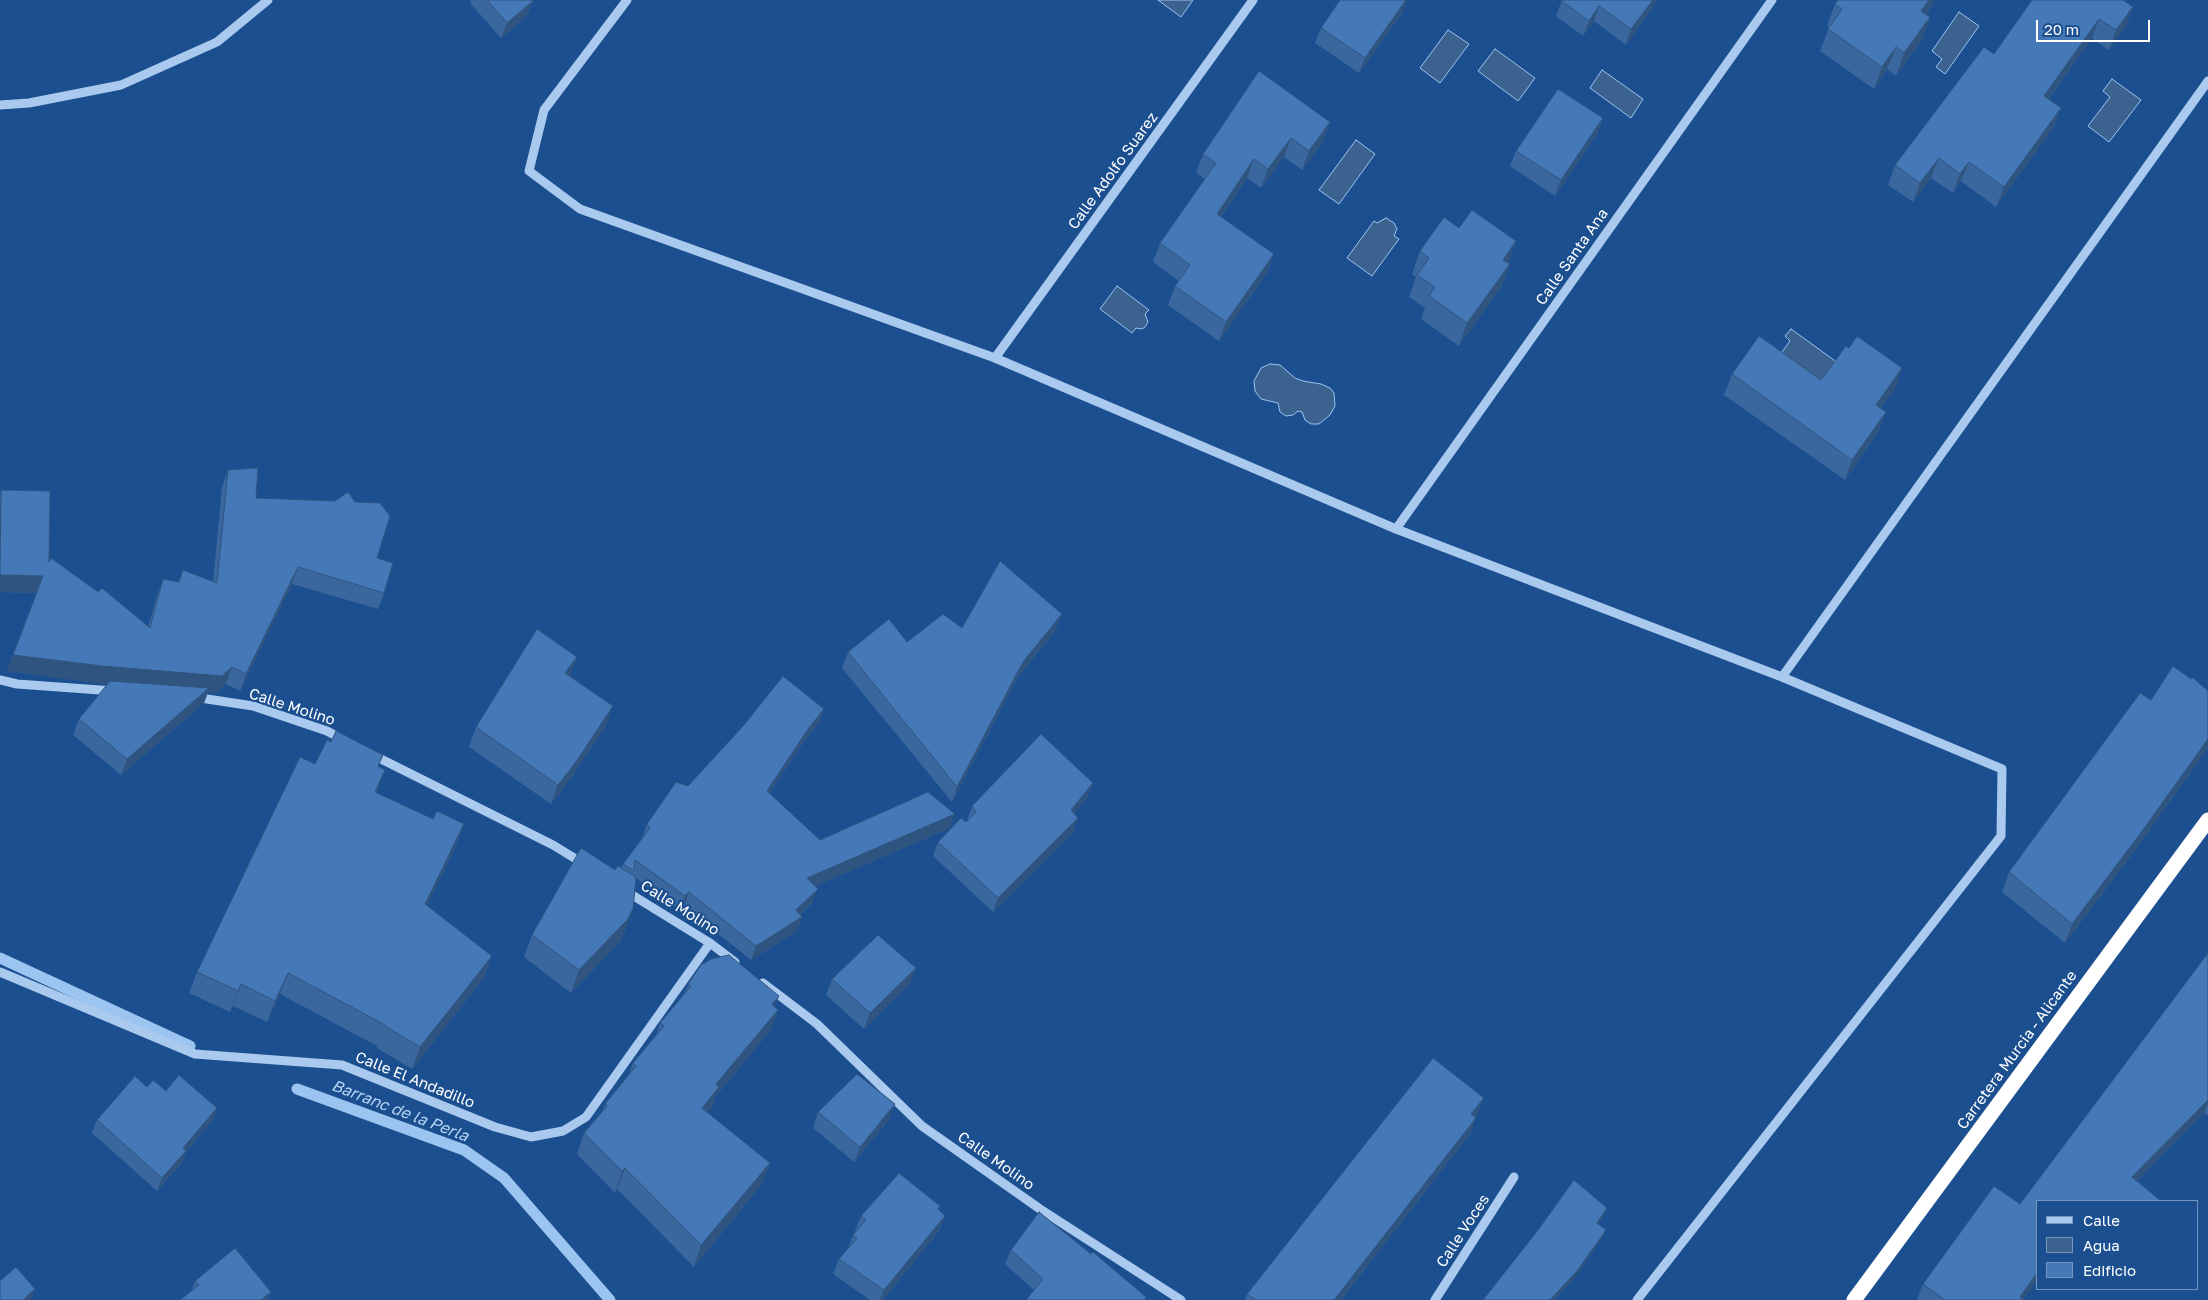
<!DOCTYPE html>
<style>
body{margin:0}
#map{position:relative;width:2208px;height:1300px;overflow:hidden;background:#1b4f8f;font-family:"Golos Text",sans-serif}
canvas{display:block}
.legend{position:absolute;left:2036px;top:1200px;width:162px;height:90px;box-sizing:border-box;background:#1b4f8f;border:1px solid #7695bc;margin:0;padding:6px 9px;list-style:none;font-size:15px;color:#fff}
.legend li{display:flex;align-items:center;gap:10px;height:25px}
.legend b{width:25px;border:1px solid #7695bc}
.scale{position:absolute;left:2036px;top:20px;width:114px;height:22px;box-sizing:border-box;border:2px solid #fff;border-top:0;padding-left:6px;font-size:15px;line-height:18px;white-space:nowrap;color:#fff;-webkit-text-stroke:4px #1b4f8f;paint-order:stroke}
</style>
<div id="map">
<canvas width="2208" height="1300"></canvas>
<ul class="legend">
<li><b style="height:6px;background:#a9c9ee"></b>Calle</li>
<li><b style="height:14px;background:#3c6290"></b>Agua</li>
<li><b style="height:14px;background:#4478b7"></b>Edificio</li>
</ul>
<div class="scale">20 m</div>
</div>
<script>
const g = document.querySelector('canvas').getContext('2d');
g.lineJoin = 'round';
function paint(path, color) { g.fillStyle = color; g.fill(path, 'evenodd'); }
const poly = rows => new Path2D(rows.map(r => 'M' + r).join(''));
function trace(path, color, width, dash) { g.strokeStyle = color; g.lineWidth = width; g.lineCap = dash ? 'butt' : 'round'; g.setLineDash(dash || []); g.stroke(path); }
function label(font, color, halo, rows, align = 'center') {
  g.font = font + ' "Golos Text",sans-serif'; g.lineWidth = 4; g.setLineDash([]); g.textBaseline = 'middle'; g.strokeStyle = halo; g.fillStyle = color; for (const [text, x, y, turn = 0] of rows) {
    g.save(); g.translate(x, y); g.rotate((+turn || 0) * Math.PI / 180); g.textAlign = isNaN(turn) ? turn : align; if (halo) g.strokeText(text, 0, 0); g.fillText(text, 0, 0); g.restore();
  }
}
const water = poly([
 [1158,0,1193,0,1181,17,1158,0],
 [1959,12,1979,26,1945,74,1936,67,1942,59,1932,51,1959,12],
 [1448,30,1469,44,1440,83,1420,68,1448,30],
 [1495,49,1535,78,1518,101,1478,71,1495,49],
 [1602,70,1643,99,1631,118,1590,88,1602,70],
 [2112,79,2141,100,2109,142,2088,126,2110,97,2103,91,2112,79],
 [1356,140,1375,154,1339,204,1319,190,1356,140],
 [1386,218,1394,223,1397,229,1394,236,1399,239,1372,276,1347,258,1374,221,1377,223,1386,218],
 [1117,286,1149,310,1145,314,1148,322,1145,327,1142,329,1136,328,1132,333,1100,309,1117,286],
 [1791,329,1838,363,1821,386,1779,356,1790,341,1785,336,1791,329],
 [1270,364,1280,365,1295,378,1303,381,1321,384,1330,388,1334,393,1335,406,1330,415,1319,424,1311,424,1305,420,1302,412,1298,411,1293,415,1286,416,1280,412,1278,403,1261,399,1255,391,1254,381,1261,368,1270,364]
]);
paint(water, '#3c6290');
trace(water, '#9cc4f0', 1);
trace(poly([
 [0,958,190,1046],
 [297,1089,464,1150,504,1178,610,1300]
]), '#9cc4f0', 11);
trace(poly([
 [627,0,544,110,529,171,580,209,995,358,1396,529,1782,677,2002,769,2001,836,1637,1300],
 [0,105,29,103,121,85,217,42,268,0],
 [995,358,1253,0],
 [1396,529,1772,0],
 [1782,677,2208,81],
 [0,680,17,684,114,691],
 [194,697,253,706,327,731,344,740],
 [371,754,553,845,584,864],
 [624,890,710,943,735,962],
 [0,972,195,1054,342,1065,495,1127,531,1137,563,1131,586,1117,710,943],
 [763,983,817,1024,922,1126,1040,1209,1181,1300],
 [1435,1300,1514,1177]
]), '#a9c9ee', 9);
trace(poly([
 [1854,1300,2208,820]
]), '#fff', 15);
paint(poly([
 [471,0,532,0,533,1,527,16,501,38,470,3],
 [1562,0,1658,0,1626,45,1594,21,1583,36,1556,16],
 [1835,4,1932,6,1926,15,1930,17,1922,40,1896,76,1887,69,1874,89,1820,51,1829,28,1827,26],
 [2133,7,2126,26,2109,50,2092,38,2049,99,2061,108,2054,127,1996,207,1961,181,1953,193,1931,178,1913,202,1888,185,1895,165,1994,54],
 [1403,12,1359,73,1315,43,1321,28],
 [1603,118,1597,134,1555,196,1510,166,1516,151],
 [1330,122,1323,142,1302,170,1284,157,1261,188,1247,178,1221,217,1274,254,1267,273,1219,341,1168,305,1175,286,1179,281,1153,262,1160,243,1205,179,1196,173,1203,154],
 [1420,251,1508,263,1510,264,1502,286,1459,346,1421,319,1425,308,1409,297,1416,277,1412,274],
 [1732,374,1821,380,1895,389,1881,408,1886,412,1878,432,1845,480,1724,395],
 [228,470,256,498,377,558,384,593,378,609,292,584,240,691,226,684,216,693,208,692,204,703,121,775,73,735,79,719,108,684,7,671,37,593,0,592,0,494,1,490,49,562,98,592,148,627,157,596,163,579,179,582,213,582,222,487],
 [962,628,1056,630,1018,677,952,802,842,668,848,652,907,642],
 [570,677,606,726,569,781,551,804,469,747,476,727],
 [2191,679,2208,691,2208,748,2133,853,2065,943,2002,892,2009,872],
 [824,709,819,723,803,743,769,794,820,840,950,828,815,886,812,903,800,915,802,917,797,931,751,960,684,906,680,910,636,878,625,931,619,943,571,993,524,957,532,935,615,870,621,868,623,864,642,839,647,824,688,786],
 [331,742,383,755,378,767,377,793,433,819,464,824,456,846,427,905,484,978,412,1069,377,1048,377,1046,280,994,267,1022,233,1006,230,1012,189,993,197,972,315,764],
 [1088,797,1074,814,1078,818,1073,833,993,912,933,856,938,842,967,821,972,806],
 [2208,953,2208,1116,2204,1113,2137,1181,2037,1201,2023,1299,2024,1300,1919,1300,1917,1299,1923,1284,2020,1204],
 [832,979,910,984,864,1029,826,995],
 [688,984,775,1007,778,1010,770,1031,716,1096,712,1108,708,1112,762,1184,694,1267,617,1189,615,1193,577,1154,584,1133,602,1112,605,1104,629,1074,633,1063,656,1035,660,1023,684,995],
 [147,1087,166,1091,217,1108,213,1120,186,1152,182,1163,157,1191,92,1133,97,1120],
 [818,1112,889,1120,854,1162,813,1128],
 [1478,1113,1475,1117,1471,1133,1341,1300,1245,1300,1247,1294],
 [939,1210,945,1216,939,1231,883,1300,870,1300,833,1274,839,1259,848,1248,853,1235,856,1232,855,1231,861,1216],
 [1011,1250,1145,1300,1034,1290,1005,1264],
 [195,1281,271,1292,268,1300,180,1300,191,1291]
]), '#3a679d');
paint(poly([
 [1406,0,1407,0,1403,12,1359,73,1365,58],
 [1653,0,1658,0,1626,45,1631,29],
 [1929,0,1934,0,1932,6,1913,33,1921,11],
 [533,1,527,16,501,38,507,23],
 [1599,6,1594,21,1583,36,1589,21],
 [2133,7,2126,26,2109,50,2116,30],
 [1930,17,1922,40,1896,76,1904,53],
 [2099,19,2092,38,2037,115,2044,96],
 [1896,47,1887,69,1874,89,1882,67],
 [2061,108,2054,127,1996,207,2004,187],
 [1603,118,1597,134,1555,196,1561,180],
 [1330,122,1323,142,1302,170,1309,151],
 [1291,138,1284,157,1261,188,1268,169],
 [1939,158,1931,178,1913,202,1920,183],
 [1254,159,1247,178,1210,233,1217,214],
 [1969,162,1961,181,1953,193,1960,174],
 [1516,241,1508,264,1503,260],
 [1274,254,1267,273,1219,341,1226,322],
 [1510,264,1502,286,1459,346,1467,323],
 [1902,368,1895,389,1869,425,1876,405],
 [1886,412,1878,432,1845,480,1852,460],
 [298,567,292,584,240,691,246,674],
 [0,575,43,576,37,593,0,592],
 [1062,614,1056,630,1018,677,952,802,957,787,1023,662],
 [13,655,232,667,226,684,216,693,208,692,204,703,121,775,127,759,205,692,96,683,7,671],
 [577,657,570,677,565,673],
 [613,706,606,726,569,781,551,804,558,785],
 [824,709,819,723,803,743,761,806,767,791,808,729],
 [2208,739,2208,748,2133,853,2065,943,2072,924],
 [385,770,377,792,367,813,375,792],
 [1093,783,1088,797,1066,824,1071,810],
 [955,814,950,828,802,892,807,878],
 [1078,818,1073,833,993,912,998,898],
 [464,824,456,846,418,925,425,904],
 [818,889,812,903,791,924,796,910],
 [689,892,684,906,680,910,685,896],
 [633,909,625,931,619,943,571,993,579,970],
 [802,917,797,931,751,960,756,946],
 [492,956,484,978,412,1069,420,1047],
 [916,968,910,984,864,1029,870,1013],
 [288,973,280,994,267,1022,275,1001],
 [241,984,233,1006,230,1012,238,991],
 [779,996,771,1017,772,1004],
 [778,1010,770,1031,716,1096,712,1108,695,1129,702,1108,716,1084],
 [1484,1098,1478,1113,1466,1129,1471,1114],
 [2208,1100,2208,1103,2204,1113,2126,1192,2132,1177],
 [895,1104,889,1120,854,1162,860,1147],
 [217,1108,213,1120,186,1152,182,1163,157,1191,162,1178,183,1148],
 [1476,1118,1471,1133,1341,1300,1334,1300],
 [770,1163,762,1184,694,1267,701,1245],
 [625,1168,617,1189,615,1193,622,1171],
 [1607,1208,1604,1216,1594,1231,1597,1223],
 [945,1216,939,1231,883,1300,880,1300,884,1290],
 [1606,1230,1603,1237,1574,1279,1554,1300,1550,1300],
 [2037,1273,2037,1281,2023,1300,2020,1297],
 [35,1289,31,1300,23,1300],
 [271,1292,268,1300,261,1300]
]), '#305480');
const building = poly([
 [487,0,532,0,533,1,507,23,487,0],
 [1340,0,1406,0,1365,58,1321,28,1340,0],
 [1562,0,1653,0,1631,29,1599,6,1589,21,1562,1,1562,0],
 [1838,0,1929,0,1921,11,1930,17,1904,53,1896,47,1882,67,1828,29,1842,9,1835,4,1838,0],
 [2032,0,2123,0,2133,7,2116,30,2099,19,2044,96,2061,108,2004,187,1969,162,1960,174,1939,158,1920,183,1895,165,1984,47,1994,54,2032,0],
 [1259,71,1330,122,1309,151,1291,138,1268,169,1254,159,1217,214,1274,254,1226,322,1175,286,1190,265,1160,243,1216,163,1203,154,1259,71],
 [1558,89,1603,118,1561,180,1516,151,1558,89],
 [1472,210,1516,241,1503,260,1510,264,1467,323,1429,296,1435,287,1417,275,1429,258,1420,251,1444,217,1459,228,1472,210],
 [1759,336,1821,380,1846,346,1849,348,1857,336,1902,368,1876,405,1886,412,1852,460,1732,374,1759,336],
 [258,468,256,498,335,501,348,492,355,502,380,503,390,516,377,558,393,563,384,593,298,567,246,674,232,667,222,676,102,666,13,655,43,576,0,575,1,490,50,491,49,562,51,558,98,592,102,588,150,628,163,579,179,582,183,570,217,583,228,470,258,468],
 [1000,561,1062,614,1023,662,957,787,848,652,889,619,907,642,943,614,962,628,1000,561],
 [537,629,577,657,565,673,613,706,576,762,558,785,476,727,537,629],
 [2173,666,2191,679,2192,677,2208,691,2208,739,2140,834,2072,924,2009,872,2140,693,2151,700,2173,666],
 [783,676,824,709,808,729,767,791,820,840,928,792,955,814,807,878,818,889,796,910,802,917,756,946,689,892,685,896,635,860,634,871,623,864,650,828,647,824,676,782,688,786,744,725,783,676],
 [110,681,209,688,127,759,79,719,110,681],
 [336,731,383,755,378,766,385,770,375,792,433,819,437,811,464,824,425,904,492,956,420,1047,385,1026,385,1025,288,973,275,1001,241,984,238,991,197,972,300,757,315,764,327,740,331,742,336,731],
 [1041,734,1093,783,1071,810,1078,818,998,898,938,842,961,818,966,822,976,812,972,806,1041,734],
 [581,848,615,870,618,866,636,877,633,909,627,920,579,970,532,935,581,848],
 [878,935,916,968,870,1013,832,979,878,935],
 [2208,953,2208,1100,2132,1177,2161,1201,2037,1201,2037,1273,2020,1297,2024,1300,1945,1300,1923,1284,1994,1186,2020,1204,2208,953],
 [729,955,779,996,772,1004,778,1010,716,1084,719,1087,702,1108,770,1163,701,1245,625,1168,622,1171,584,1133,607,1106,605,1104,636,1066,633,1063,664,1026,660,1023,691,986,688,984,701,965,711,959,729,955],
 [1433,1058,1484,1098,1471,1114,1476,1118,1334,1300,1256,1300,1247,1294,1433,1058],
 [857,1074,895,1104,860,1147,818,1112,857,1074],
 [179,1075,217,1108,183,1148,186,1151,162,1178,97,1120,135,1076,147,1087,153,1080,166,1091,179,1075],
 [899,1173,940,1206,938,1209,945,1216,884,1290,839,1259,857,1238,853,1235,866,1220,861,1216,899,1173],
 [1574,1180,1607,1208,1597,1223,1606,1230,1577,1271,1550,1300,1483,1300,1538,1230,1574,1180],
 [1039,1212,1091,1254,1093,1252,1146,1297,1144,1300,1026,1300,1043,1279,1011,1250,1039,1212],
 [235,1248,271,1292,261,1300,180,1300,199,1285,195,1281,235,1248],
 [16,1267,35,1289,23,1300,0,1300,0,1281,16,1267]
]);
paint(building, '#4478b7');
trace(building, '#305480', 1);
label('15px', '#fff', '#1b4f8f', [
 ["Calle Adolfo Suarez",1113,171,-54],
 ["Calle Santa Ana",1572,257,-55],
 ["Calle Molino",292,707,18],
 ["Calle Molino",680,908,32],
 ["Carretera Murcia - Alicante",2017,1050,-54],
 ["Calle El Andadillo",415,1080,22],
 ["Calle Molino",996,1161,35],
 ["Calle Voces",1463,1231,-57]
]);
label('italic 16px', '#b5d3f5', '#1b4f8f', [
 ["Barranc de la Perla",400,1111,21]
]);
</script>
